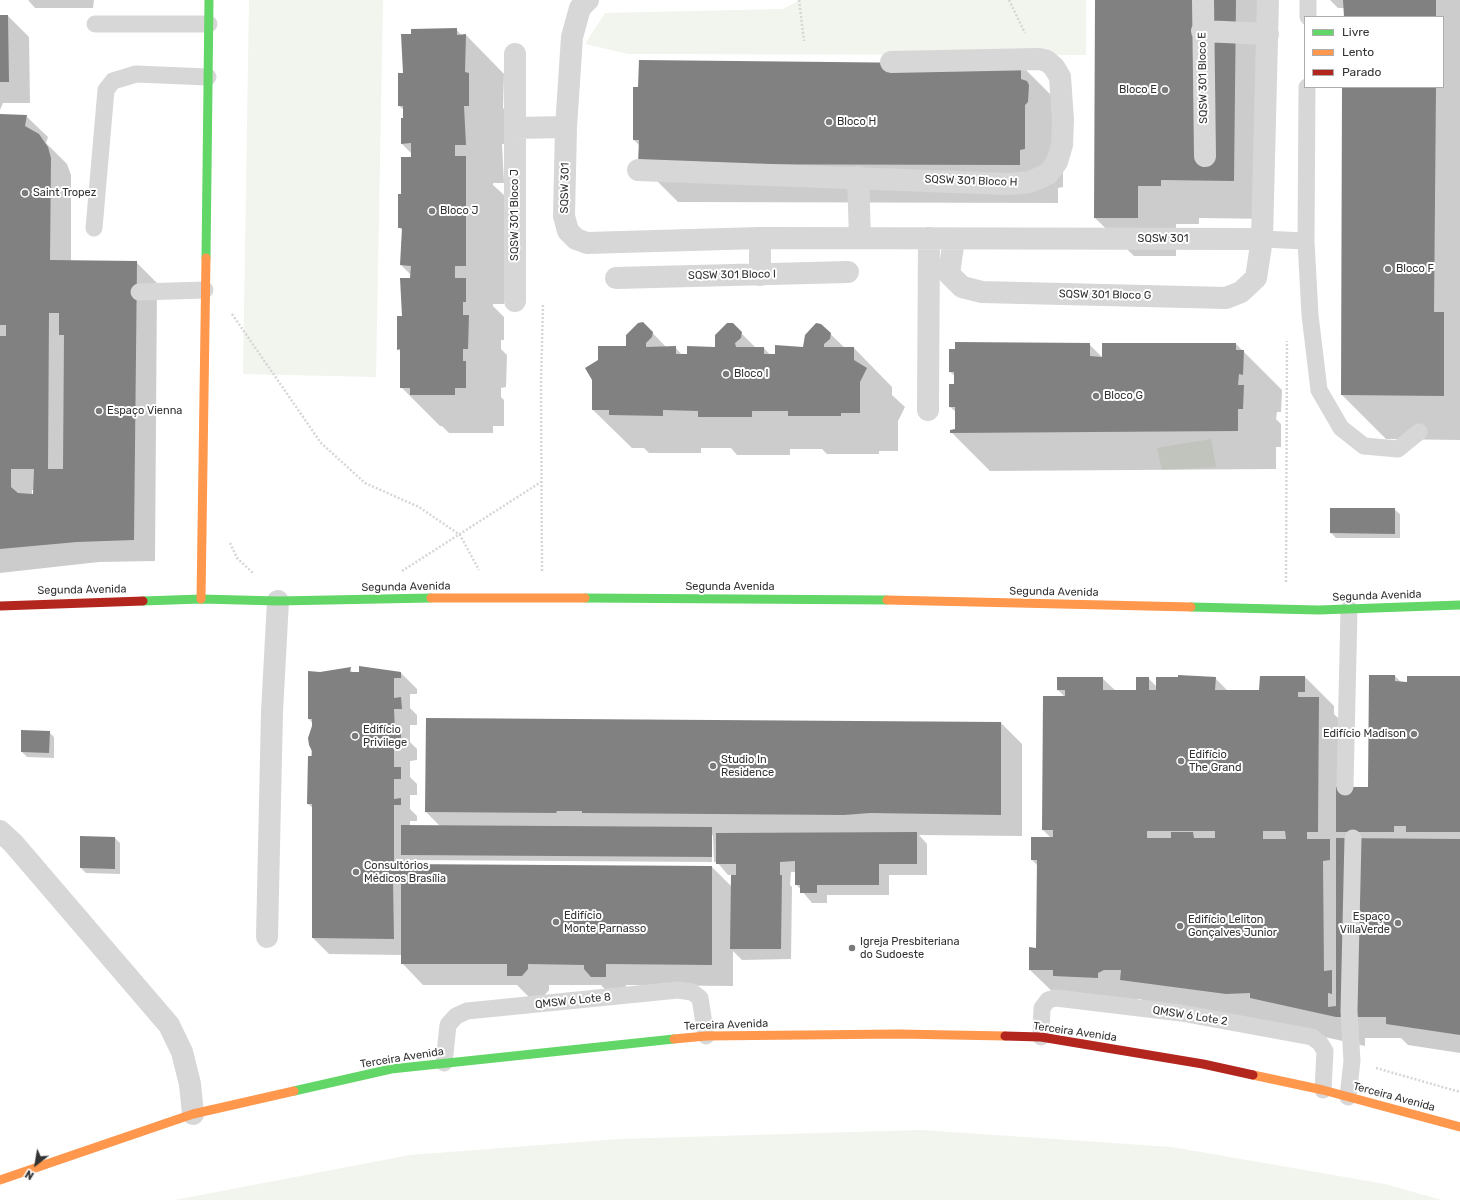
<!DOCTYPE html>
<meta charset="utf-8">
<style>
body{margin:0}
#map{position:relative;width:1460px;height:1200px;overflow:hidden;background:#fff;font-family:Rubik,sans-serif}
canvas{display:block}
.legend{position:absolute;left:1304px;top:16px;width:140px;height:72px;box-sizing:border-box;background:#fff;border:1px solid #adadad;margin:0;padding:5px 7px;list-style:none;font-size:12px;color:#333}
.legend li{display:flex;align-items:center;gap:8px;height:20px}
.legend b{width:20px;border:1px solid #adadad}
.north{position:absolute;left:16px;top:1144px;width:40px;height:40px;-webkit-text-stroke:3px #fff;paint-order:stroke;rotate:211deg;font-size:11px;font-weight:700;line-height:16px;text-align:center;color:#333}
.north::after{content:'';display:block;margin:auto;width:14px;height:18px;background:#333;clip-path:polygon(50% 0,100% 100%,50% 72%,0 100%)}
</style>
<div id="map">
<canvas width="1460" height="1200"></canvas>
<ul class="legend">
<li><b style="height:5px;background:#63d668"></b>Livre</li>
<li><b style="height:5px;background:#ff974d"></b>Lento</li>
<li><b style="height:5px;background:#b3261e"></b>Parado</li>
</ul>
<div class="north">N</div>
</div>
<script>
const g = document.querySelector('canvas').getContext('2d');
g.lineJoin = 'round';
function paint(path, color) { g.fillStyle = color; g.fill(path, 'evenodd'); }
const poly = rows => new Path2D(rows.map(r => 'M' + r).join(''));
function trace(path, color, width, dash) { g.strokeStyle = color; g.lineWidth = width; g.lineCap = dash ? 'butt' : 'round'; g.setLineDash(dash || []); g.stroke(path); }
function label(font, color, halo, rows, align = 'center') {
  g.font = font + ' Rubik,sans-serif'; g.lineWidth = 4; g.setLineDash([]); g.textBaseline = 'middle'; g.strokeStyle = halo; g.fillStyle = color; for (const [text, x, y, turn = 0] of rows) {
    g.save(); g.translate(x, y); g.rotate((+turn || 0) * Math.PI / 180); g.textAlign = isNaN(turn) ? turn : align; if (halo) g.strokeText(text, 0, 0); g.fillText(text, 0, 0); g.restore();
  }
}
paint(poly([
 [249,0,383,0,376,377,243,374],
 [800,0,1086,0,1086,55,628,54,585,44,605,13,783,9],
 [1211,439,1216,467,1162,470,1157,448],
 [921,1130,1172,1147,1385,1184,1442,1200,175,1200,410,1155,619,1139]
]), '#f1f5ed');
paint(poly([
 [28,0,94,0,93,8,35,8],
 [1096,0,1273,0,1272,219,1199,218,1199,224,1176,224,1176,256,1134,256,1095,218],
 [1330,0,1460,0,1460,440,1386,439,1342,395,1344,87,1443,87,1443,17,1345,17,1345,8,1338,8],
 [0,16,8,16,29,37,30,103,3,103,0,110],
 [456,29,462,36,466,35,504,74,503,108,507,112,507,144,502,144,504,183,493,183,493,185,504,195,504,304,493,304,493,306,504,317,504,340,501,340,501,349,507,355,506,387,501,388,501,397,504,400,504,426,493,426,493,433,449,433,442,426,440,426,401,387,401,352,398,349,411,275,401,265,401,241,404,241,403,231,399,227,402,196,412,158,412,154,402,144,404,110,399,106,404,74],
 [1021,65,1059,103,1063,143,1063,187,1058,188,1058,203,678,202,639,163,640,146,634,140],
 [0,115,26,116,48,137,46,143,67,164,71,175,71,261,136,262,157,283,155,561,99,562,0,573],
 [32,490,34,490,34,495,32,495],
 [643,323,667,348,675,347,682,355,688,355,716,348,732,324,756,348,764,348,770,355,776,355,804,348,821,325,845,348,854,348,892,387,892,395,905,407,898,421,898,451,879,451,879,454,827,454,822,449,790,449,790,455,737,455,731,448,701,448,701,453,649,453,644,448,632,448,593,410,627,347],
 [1089,344,1103,358,1236,344,1282,390,1281,412,1277,412,1276,419,1281,424,1281,447,1276,447,1276,469,990,471,951,432,956,430,956,412,950,407,955,376,950,372],
 [1394,509,1400,514,1400,538,1336,538,1331,533],
 [349,668,353,673,401,673,417,689,417,694,410,694,410,708,417,715,417,725,410,725,410,742,417,749,417,760,410,761,410,777,417,784,417,795,410,795,410,809,417,816,417,821,410,821,410,826,440,826,426,812,1001,723,1022,744,1022,836,919,835,927,844,927,875,889,875,889,895,827,895,827,903,812,903,796,884,796,872,791,872,790,885,792,887,791,959,742,960,733,951,733,986,626,985,627,998,613,998,601,985,549,985,549,990,543,997,529,997,517,985,423,985,402,963,402,955,329,954,313,938,313,808,308,804,313,724,309,719,320,673],
 [711,835,713,835,714,862,717,862,728,875,732,875,732,887,712,867,410,865,410,860,712,862],
 [1200,676,1202,678,1215,678,1228,691,1260,691,1305,677,1334,706,1334,714,1348,728,1348,788,1369,788,1395,676,1401,682,1409,683,1460,677,1460,1053,1408,1045,1401,1038,1365,1038,1365,1046,1280,1027,1151,1010,1141,999,1060,999,1030,970,1037,949,1038,866,1032,860,1051,838,1043,830,1065,697,1058,690,1102,678,1116,691,1137,691,1148,678,1157,687,1157,678],
 [49,732,54,737,54,758,27,757,22,752],
 [115,838,120,843,120,874,86,873,81,868]
]), '#0003');
paint(poly([
 [1095,0,1236,0,1234,181,1161,180,1161,186,1138,186,1138,218,1094,218],
 [1343,0,1436,0,1436,17,1344,17],
 [0,15,8,15,9,82,0,82],
 [457,28,457,35,466,34,465,72,469,73,469,106,464,106,466,145,455,145,455,156,466,156,466,266,455,266,455,278,466,278,466,302,463,302,463,315,469,315,468,349,463,349,463,361,466,361,466,388,455,388,455,395,410,395,410,388,400,388,400,349,397,350,397,316,402,316,400,278,410,278,411,266,400,265,402,228,398,228,398,194,401,194,401,157,411,157,411,143,401,144,401,118,403,118,403,106,398,106,398,73,403,73,401,34,411,34,411,29],
 [639,60,1021,64,1021,79,1027,81,1029,85,1028,102,1025,105,1025,149,1020,150,1020,165,638,164,639,140,633,140,633,87,638,87],
 [1342,87,1436,87,1434,312,1444,312,1444,396,1341,395],
 [0,114,27,115,25,126,39,134,48,147,51,158,50,260,137,261,134,540,77,542,0,549,0,336,6,336,6,325,0,325],
 [49,313,59,313,59,335,64,335,63,469,48,469],
 [11,469,34,469,33,494,18,493,11,487],
 [643,322,653,332,652,337,646,343,646,347,676,346,676,354,687,354,687,346,715,347,715,335,727,323,733,323,742,332,741,338,735,343,736,347,764,347,764,354,775,354,775,345,803,347,805,335,816,323,821,324,831,333,830,339,824,344,824,347,854,347,854,360,867,368,860,382,860,413,841,413,841,416,788,416,788,411,752,411,752,417,698,417,698,411,663,410,663,416,609,415,609,410,592,410,592,380,585,368,598,360,598,346,626,346,626,335,638,323],
 [955,342,1090,343,1090,356,1102,357,1102,343,1236,343,1236,350,1244,350,1243,375,1239,374,1238,385,1244,385,1243,409,1238,409,1238,431,950,433,950,430,955,429,955,407,949,407,949,384,954,384,954,372,949,372,949,349,955,349],
 [1330,508,1395,508,1395,534,1330,533],
 [359,666,401,672,401,678,394,678,394,698,401,697,402,709,394,709,395,732,401,732,401,744,394,745,394,767,401,767,401,779,394,779,394,799,401,798,401,805,394,805,394,864,712,866,712,965,606,964,606,977,591,977,584,969,584,965,528,964,528,969,522,976,507,976,507,964,401,964,401,880,393,880,394,939,312,938,312,804,307,804,308,756,312,756,312,751,309,745,308,738,312,726,312,719,308,719,308,671,320,672,351,667,350,672,359,672],
 [1178,675,1216,677,1215,690,1259,690,1260,676,1305,676,1305,692,1298,692,1298,697,1319,697,1318,832,1307,832,1307,839,1330,839,1330,860,1323,861,1324,971,1332,970,1332,994,1328,993,1328,1007,1336,1006,1336,838,1460,839,1460,1035,1386,1024,1386,1017,1336,1017,1250,998,1250,993,1226,994,1120,980,1121,970,1104,970,1098,973,1098,978,1053,976,1053,970,1029,970,1029,947,1036,948,1037,860,1031,860,1031,837,1053,837,1053,830,1042,830,1043,696,1065,696,1065,690,1057,690,1057,677,1103,677,1103,690,1136,690,1136,677,1149,677,1149,690,1156,690,1156,677,1178,677],
 [1147,831,1215,831,1215,838,1194,838,1193,832,1171,832,1171,838,1147,838],
 [1263,831,1285,831,1286,839,1263,839],
 [1369,675,1395,675,1395,681,1407,682,1407,676,1460,676,1460,832,1406,832,1406,826,1394,826,1394,832,1336,832,1336,787,1368,787],
 [426,718,1001,722,1001,815,870,813,844,815,582,813,582,811,557,811,556,813,425,812],
 [21,730,50,731,49,753,21,752],
 [401,825,712,827,712,857,401,855],
 [917,832,917,864,879,864,879,885,817,885,817,893,800,893,800,885,795,885,795,861,780,862,780,875,782,875,781,949,730,949,731,875,736,875,736,864,716,864,716,833],
 [80,836,115,837,115,869,80,868]
]), '#818181');
trace(poly([
 [799,0,804,41],
 [1009,0,1025,33],
 [232,314,321,443,365,483,419,507,460,535,479,570],
 [230,543,237,558,253,573],
 [402,571,541,482],
 [542,571,541,382,543,304],
 [1286,582,1287,341],
 [1376,1068,1460,1092]
]), '#d6d6d6', 2.5, [2, 2]);
trace(poly([
 [1308,17,1308,0],
 [95,24,209,24],
 [94,228,106,90,113,81,136,74,208,77],
 [1262,239,1306,241,1310,315,1319,390,1341,428,1364,446,1398,449,1419,432],
 [1306,241,1307,87],
 [139,292,205,290],
 [1345,787,1349,609],
 [1041,1037,1042,1008,1048,1000,1056,998,1181,1013,1312,1037,1320,1043,1325,1051,1323,1090],
 [444,1063,448,1025,456,1016,467,1011,678,990,692,992,700,998,706,1036],
 [1348,1097,1352,1061,1349,1011,1353,838]
]), '#d7d7d7', 17);
trace(poly([
 [588,0,580,8,572,37,566,127,564,216,568,231,576,239,587,243,760,238,1262,239],
 [1203,0,1205,156],
 [1202,31,1268,34],
 [515,54,515,301],
 [515,128,566,127],
 [638,170,1008,184,1030,182,1048,174,1057,162,1062,145,1063,120,1060,77,1054,67,1047,61,1039,59,891,62],
 [858,177,860,238],
 [760,238,760,275],
 [954,239,949,274,962,287,982,292,1226,298,1241,292,1256,278,1262,239,1268,0],
 [616,278,848,272],
 [928,410,929,238],
 [0,831,13,843,169,1025,182,1052,190,1084,193,1114],
 [267,937,272,712,278,601]
]), '#d7d7d7', 22);
trace(poly([
 [206,258,209,0],
 [585,598,887,600],
 [143,601,201,599,278,601,431,598],
 [1191,607,1319,610,1460,605],
 [294,1091,391,1069,674,1039]
]), '#63d668', 9);
trace(poly([
 [431,598,585,598],
 [201,599,206,258],
 [887,600,1191,607],
 [674,1039,706,1036,899,1034,1005,1036],
 [1253,1075,1323,1090,1460,1127],
 [0,1180,193,1114,294,1091]
]), '#ff974d', 9);
trace(poly([
 [0,606,143,601],
 [1005,1036,1041,1037,1203,1064,1253,1075]
]), '#b3261e', 9);
for (const [x, y, r, color] of [
 [1165,90,4,"#7a7a7a"],
 [829,122,4,"#7a7a7a"],
 [25,193,4,"#7a7a7a"],
 [432,211,4,"#7a7a7a"],
 [1388,269,4,"#7a7a7a"],
 [726,374,4,"#7a7a7a"],
 [1096,396,4,"#7a7a7a"],
 [99,411,4,"#7a7a7a"],
 [1414,734,4,"#7a7a7a"],
 [355,736,4,"#7a7a7a"],
 [1181,761,4,"#7a7a7a"],
 [713,766,4,"#7a7a7a"],
 [356,872,4,"#7a7a7a"],
 [556,922,4,"#7a7a7a"],
 [1398,923,4,"#7a7a7a"],
 [1180,926,4,"#7a7a7a"],
 [852,948,4,"#7a7a7a"]
]) { const dot = new Path2D(); dot.arc(x, y, r, 0, 2 * Math.PI); g.fillStyle = color; g.fill(dot); trace(dot, '#fff', 1.5); }
label('11px', '#333', '#fff', [
 ["SQSW 301 Bloco E",1203,78,-91],
 ["SQSW 301 Bloco H",971,181,2],
 ["SQSW 301",565,188,-89],
 ["SQSW 301 Bloco J",515,215,-90],
 ["SQSW 301",1163,239],
 ["SQSW 301 Bloco I",732,275,-1],
 ["SQSW 301 Bloco G",1105,295,1],
 ["Segunda Avenida",406,587,-1],
 ["Segunda Avenida",730,587],
 ["Segunda Avenida",82,590,-1],
 ["Segunda Avenida",1054,592,1],
 ["Segunda Avenida",1377,596,-2],
 ["QMSW 6 Lote 8",573,1001,-6],
 ["QMSW 6 Lote 2",1190,1016,9],
 ["Terceira Avenida",726,1025,-2],
 ["Terceira Avenida",1075,1032,8],
 ["Terceira Avenida",402,1058,-9],
 ["Terceira Avenida",1394,1097,15]
]);
label('11px', '#333', '#fff', [
 ["Bloco E",1157,90,"right"],
 ["Bloco H",837,122],
 ["Saint Tropez",33,193],
 ["Bloco J",440,211],
 ["Bloco F",1396,269],
 ["Bloco I",734,374],
 ["Bloco G",1104,396],
 ["Espaço Vienna",107,411],
 ["Edifício",363,730],
 ["Privilege",363,743],
 ["Edifício Madison",1406,734,"right"],
 ["Edifício",1189,755],
 ["The Grand",1189,768],
 ["Studio In",721,760],
 ["Residence",721,773],
 ["Consultórios",364,866],
 ["Médicos Brasília",364,879],
 ["Edifício",564,916],
 ["Monte Parnasso",564,929],
 ["Espaço",1390,917,"right"],
 ["VillaVerde",1390,930,"right"],
 ["Edifício Leliton",1188,920],
 ["Gonçalves Junior",1188,933],
 ["Igreja Presbiteriana",860,942],
 ["do Sudoeste",860,955]
], 'left');
</script>
